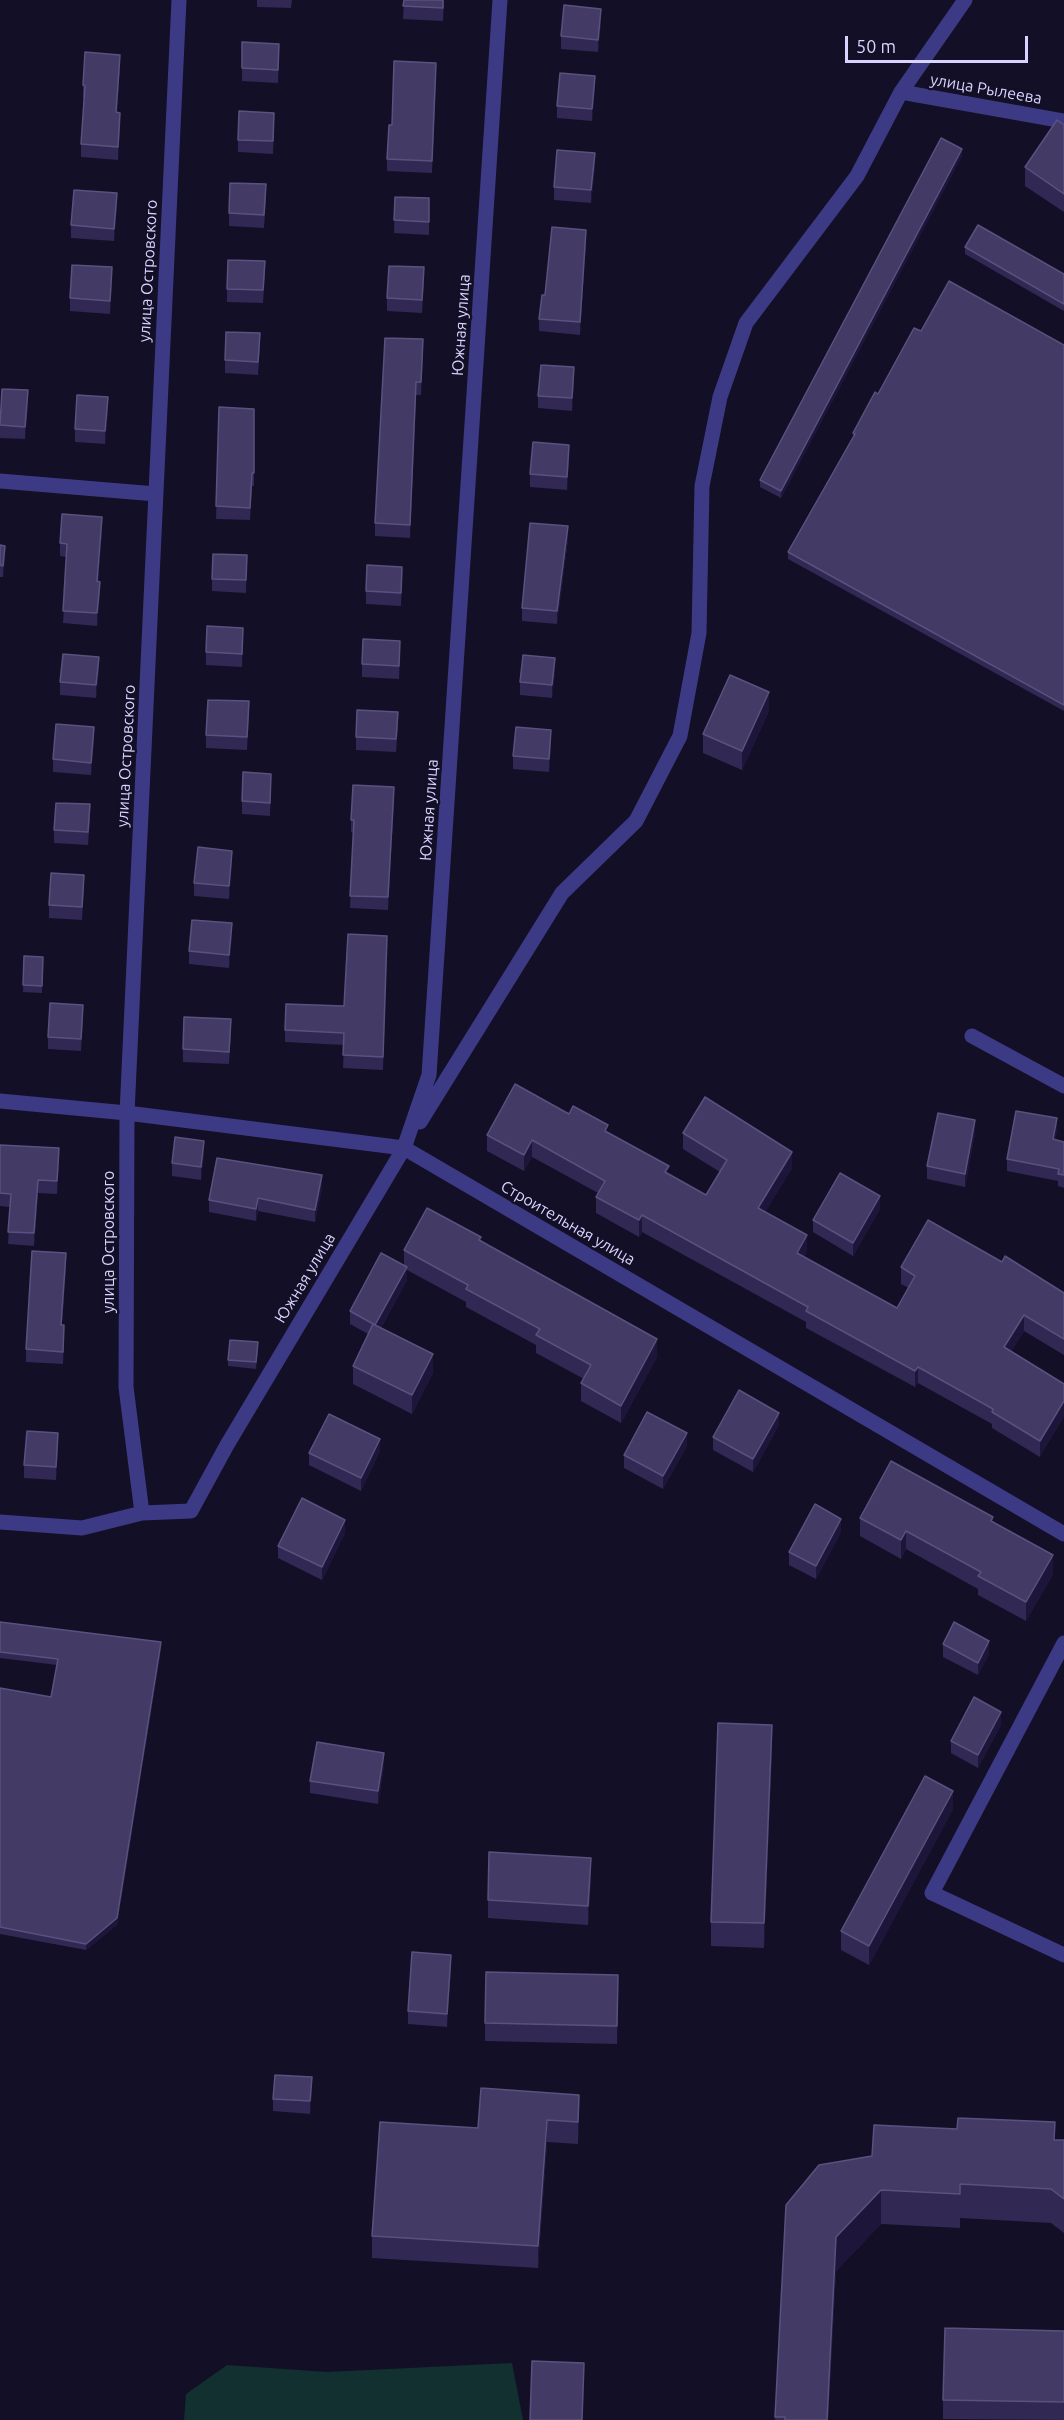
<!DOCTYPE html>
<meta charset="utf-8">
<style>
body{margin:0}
#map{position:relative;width:1064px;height:2420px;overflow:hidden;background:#130f26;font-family:Ubuntu,sans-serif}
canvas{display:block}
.scale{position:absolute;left:845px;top:36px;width:183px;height:27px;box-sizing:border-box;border:3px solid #d9d4ff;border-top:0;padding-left:8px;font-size:18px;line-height:21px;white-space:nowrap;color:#d9d4ff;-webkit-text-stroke:4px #130f26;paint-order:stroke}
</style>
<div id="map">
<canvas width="1064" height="2420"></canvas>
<div class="scale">50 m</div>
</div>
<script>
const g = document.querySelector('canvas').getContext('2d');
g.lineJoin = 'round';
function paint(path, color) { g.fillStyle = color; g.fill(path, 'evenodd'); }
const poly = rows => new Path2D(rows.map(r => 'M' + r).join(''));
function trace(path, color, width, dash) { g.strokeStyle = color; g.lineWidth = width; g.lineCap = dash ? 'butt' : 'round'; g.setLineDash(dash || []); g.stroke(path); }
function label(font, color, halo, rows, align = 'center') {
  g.font = font + ' Ubuntu,sans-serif'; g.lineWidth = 5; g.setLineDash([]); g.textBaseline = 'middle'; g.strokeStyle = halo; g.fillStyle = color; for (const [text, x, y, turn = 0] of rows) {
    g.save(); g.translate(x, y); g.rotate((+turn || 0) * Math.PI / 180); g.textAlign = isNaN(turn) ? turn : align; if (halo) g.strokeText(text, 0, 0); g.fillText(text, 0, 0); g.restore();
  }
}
paint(poly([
 [512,2363,523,2420,184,2420,186,2394,227,2365,327,2372]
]), '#12302f');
trace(poly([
 [901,92,1064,121],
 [0,481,156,494],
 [972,1036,1064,1086],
 [0,1101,127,1113,404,1148,1064,1534],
 [420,1122,562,893,636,821,680,736,699,633,702,486,720,397,746,323,857,176,901,92,965,0],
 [142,1513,126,1387,127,1113,179,0],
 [0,1522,82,1528,142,1513,191,1511,227,1445,404,1148,429,1075,500,0],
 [1064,1643,932,1893,1064,1955]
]), '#3d3a85', 15);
paint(poly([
 [257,0,292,0,291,8,257,7],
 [404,0,444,0,443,21,403,19],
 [601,22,598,52,561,49,561,36],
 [242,42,279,57,278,83,242,81],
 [120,67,117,112,120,125,118,160,81,157,81,144,84,98,83,98,83,85],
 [436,76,432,173,387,171,387,159,392,125],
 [595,89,592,121,557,118,557,106],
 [274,125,273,154,238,152,238,140],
 [1064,125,1064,212,1025,186,1025,167],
 [962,156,781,498,760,487,760,480],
 [595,166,591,203,554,200,554,187],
 [266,197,264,228,229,226,229,213],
 [395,197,429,198,429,235,394,233],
 [117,206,114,241,71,238,71,225],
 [586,242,580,335,539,331,539,319,545,295],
 [965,247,1064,274,1064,311,965,254],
 [265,274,263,303,227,302,227,289],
 [112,280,110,314,70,311,70,298],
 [424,280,422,313,387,311,387,298],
 [921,331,1064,345,1064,711,788,559,788,552,853,438,853,433,878,394],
 [260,346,258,375,225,373,225,360],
 [423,352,421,395,416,395,410,538,375,536,375,523],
 [574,380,572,411,538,408,538,396],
 [28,403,25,439,0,438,0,410],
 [219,407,254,409,254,486,252,486,250,520,216,519],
 [108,410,105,444,75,442,75,429],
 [569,457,567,490,530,487,530,474],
 [102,530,98,582,100,594,97,626,63,623,67,557,60,556,60,543],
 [568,539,557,624,522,621,522,608],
 [0,545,5,557,3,577,0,577],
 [247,555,246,593,212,591,212,579],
 [402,580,401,606,366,604,366,591],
 [243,641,242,667,206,665,206,652],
 [400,654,399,679,362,677,362,664],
 [99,669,96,698,60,695,60,682],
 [555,671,552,698,520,695,520,682],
 [769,711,742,770,703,753,703,734],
 [249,714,247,750,206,748,206,735],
 [398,725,396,752,356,750,356,737],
 [94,740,91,775,53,772,53,759],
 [551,743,549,772,513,769,513,756],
 [271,786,270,816,242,814,242,801],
 [394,800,388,910,350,908,353,833,351,832,351,820],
 [90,817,88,845,54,843,54,830],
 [232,863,229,899,194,896,194,883],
 [84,887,82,920,49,918,49,905],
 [232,936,229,968,189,964,189,951],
 [387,949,383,1070,343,1068,344,1045,285,1042,285,1030,344,1006],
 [24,956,43,957,42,993,23,992],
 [83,1018,81,1051,48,1049,48,1037],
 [231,1032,229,1064,183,1062,183,1049],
 [569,1114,608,1132,669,1174,706,1195,720,1172,683,1149,683,1133,792,1168,765,1212,807,1251,804,1257,897,1308,909,1288,901,1284,901,1267,1002,1262,1064,1293,1064,1355,1024,1331,1011,1352,1064,1384,1040,1457,992,1428,992,1424,918,1383,915,1387,806,1328,806,1322,642,1232,639,1237,596,1213,596,1197,598,1193,532,1157,524,1171,487,1151,487,1135],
 [1057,1131,1055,1140,1064,1142,1064,1188,1058,1186,1058,1181,1007,1171,1007,1159],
 [975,1133,965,1187,927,1179,927,1166],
 [0,1145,59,1161,57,1194,38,1193,34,1246,8,1244,10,1207,0,1206],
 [204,1153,201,1180,172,1176,172,1163],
 [322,1188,315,1222,258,1211,256,1221,209,1212,209,1200],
 [880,1209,853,1256,813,1232,813,1220],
 [481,1240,657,1357,621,1423,581,1401,581,1383,584,1379,536,1353,536,1345,466,1307,466,1302,407,1270,407,1280,381,1328,433,1373,412,1414,353,1384,353,1366,368,1334,350,1324,350,1311,404,1265,404,1250],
 [66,1266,62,1325,64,1338,63,1364,26,1362,26,1349],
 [258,1349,256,1369,228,1366,228,1360],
 [779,1425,753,1472,713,1450,713,1437],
 [58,1445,56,1480,24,1478,24,1465],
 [687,1446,663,1489,624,1468,624,1455],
 [380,1451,361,1491,309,1465,309,1453],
 [860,1518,993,1522,1053,1574,1026,1621,978,1595,978,1589,906,1549,901,1559,860,1536],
 [841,1532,816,1579,789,1565,789,1552],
 [345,1533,322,1580,278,1558,278,1546],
 [0,1622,161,1649,117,1925,86,1950,0,1934,0,1688,51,1697,57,1665,0,1658],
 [943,1644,989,1654,978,1675,943,1657],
 [1001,1725,978,1768,951,1753,951,1741],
 [772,1749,764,1948,711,1946,711,1922],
 [384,1766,378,1804,310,1793,310,1781],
 [953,1809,869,1965,841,1950,841,1931],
 [591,1877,588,1925,488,1918,488,1900],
 [451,1967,447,2027,408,2024,408,2011],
 [618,1975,617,2044,485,2041,485,2023],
 [312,2090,310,2114,273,2111,273,2099],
 [579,2116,578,2144,547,2142,538,2268,372,2258,372,2236,478,2128],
 [1055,2140,1064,2140,1064,2233,1051,2223,960,2218,960,2228,881,2224,836,2271,828,2420,775,2420,786,2205],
 [1064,2331,1064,2420,943,2419,943,2400]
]), '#312854');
paint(poly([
 [601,9,601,22,598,52,598,40],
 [120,55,120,67,116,125,116,112],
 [436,63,436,76,432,173,432,161],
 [595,76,595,89,592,121,592,109],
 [120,113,120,125,118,160,118,147],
 [962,149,962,156,781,498,781,491],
 [595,153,595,166,591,203,591,190],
 [117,193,117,206,114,241,114,229],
 [586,230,586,242,580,335,580,322],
 [112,267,112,280,110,314,110,301],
 [574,367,574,380,572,411,572,398],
 [416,382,416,395,410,538,410,525],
 [28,390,28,403,25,439,25,427],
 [108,397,108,410,105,444,105,431],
 [569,445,569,457,567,490,567,477],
 [102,517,102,530,97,594,97,581],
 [568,526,568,539,557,624,557,611],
 [5,546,5,557,3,577,3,566],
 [100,582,100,594,97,626,97,613],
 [99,657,99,669,96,698,96,685],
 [555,658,555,671,552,698,552,685],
 [769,692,769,711,742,770,742,751],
 [94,727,94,740,91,775,91,763],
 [551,730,551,743,549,772,549,759],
 [394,787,394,800,388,910,388,897],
 [232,851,232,863,229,899,229,886],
 [232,923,232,936,229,968,229,955],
 [1057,1118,1057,1131,1053,1152,1053,1139],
 [975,1120,975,1133,965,1187,965,1174],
 [532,1140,532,1157,524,1171,524,1155],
 [204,1141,204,1153,201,1180,201,1167],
 [59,1148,59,1161,57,1194,57,1181],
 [792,1152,792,1168,758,1225,758,1208],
 [322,1175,322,1188,315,1222,315,1210],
 [38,1180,38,1193,34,1246,34,1233],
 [880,1196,880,1209,853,1256,853,1243],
 [258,1198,258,1211,256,1221,256,1209],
 [642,1215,642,1232,639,1237,639,1220],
 [807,1235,807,1251,797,1270,797,1253],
 [66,1253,66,1266,61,1338,61,1325],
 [407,1267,407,1280,375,1338,375,1325],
 [1024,1315,1024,1331,1004,1364,1004,1347],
 [657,1339,657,1357,621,1423,621,1406],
 [433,1354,433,1373,412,1414,412,1395],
 [918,1367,918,1383,915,1387,915,1371],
 [1064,1401,1064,1417,1040,1457,1040,1441],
 [779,1413,779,1425,753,1472,753,1459],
 [58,1433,58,1445,56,1480,56,1467],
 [687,1433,687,1446,663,1489,663,1476],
 [380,1439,380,1451,361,1491,361,1478],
 [841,1519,841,1532,816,1579,816,1566],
 [345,1520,345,1533,322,1580,322,1567],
 [906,1531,906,1549,901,1559,901,1540],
 [1053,1555,1053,1574,1026,1621,1026,1602],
 [989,1641,989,1654,978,1675,978,1663],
 [161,1642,161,1649,117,1925,86,1950,86,1944],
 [1001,1712,1001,1725,978,1768,978,1755],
 [772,1725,772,1749,764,1948,764,1923],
 [384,1753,384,1766,378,1804,378,1791],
 [953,1791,953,1809,869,1965,869,1946],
 [591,1858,591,1877,588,1925,588,1906],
 [451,1955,451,1967,447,2027,447,2014],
 [312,2077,312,2090,310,2114,310,2101],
 [579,2095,579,2116,578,2144,578,2122],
 [547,2120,547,2142,538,2268,538,2246],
 [881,2190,881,2224,836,2271,828,2420,827,2420,836,2237],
 [584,2363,584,2382,582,2420]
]), '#1d163a');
const building = poly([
 [404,0,443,0,443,8,403,6,404,0],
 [564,5,601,9,598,40,561,36,564,5],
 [242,42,279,44,278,70,242,68,242,42],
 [85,52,120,55,116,112,120,113,118,147,81,144,85,86,83,85,85,52],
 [394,61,436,63,432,161,387,159,389,125,392,125,394,61],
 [560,73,595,76,592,109,557,106,560,73],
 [239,111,274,113,273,141,238,140,239,111],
 [1057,120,1064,125,1064,194,1025,167,1057,120],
 [941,138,962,149,781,491,760,480,941,138],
 [557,150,595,153,591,190,554,187,557,150],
 [230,183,266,184,264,215,229,213,230,183],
 [74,190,117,193,114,229,71,225,74,190],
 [395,197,429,198,429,222,394,220,395,197],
 [978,225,1064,274,1064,304,965,247,978,225],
 [552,227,586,230,580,322,539,319,542,295,545,295,552,227],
 [228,260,265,261,263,290,227,289,228,260],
 [72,265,112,267,110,301,70,298,72,265],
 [389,266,424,267,422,300,387,298,389,266],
 [949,281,1064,345,1064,705,788,552,855,434,853,433,875,392,878,394,914,328,921,331,949,281],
 [226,332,260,333,258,362,225,360,226,332],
 [385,338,423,339,421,382,416,382,410,525,375,523,385,338],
 [541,365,574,367,572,398,538,396,541,365],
 [2,389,28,390,25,427,0,425,2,389],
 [77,395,108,397,105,431,75,429,77,395],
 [219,407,254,409,254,473,252,473,250,508,216,506,219,407],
 [533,442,569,445,567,477,530,474,533,442],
 [62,514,102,517,97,581,100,582,97,613,63,611,67,544,60,543,62,514],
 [530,523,568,526,557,611,522,608,530,523],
 [0,545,5,546,3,566,0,565,0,545],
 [213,554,247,555,246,580,212,579,213,554],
 [367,565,402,567,401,593,366,591,367,565],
 [207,626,243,628,242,654,206,652,207,626],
 [363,639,400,641,399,666,362,664,363,639],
 [63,654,99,657,96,685,60,682,63,654],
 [523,655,555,658,552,685,520,682,523,655],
 [730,675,769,692,742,751,703,734,730,675],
 [208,700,249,701,247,737,206,735,208,700],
 [357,710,398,712,396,739,356,737,357,710],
 [56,724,94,727,91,763,53,759,56,724],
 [516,727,551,730,549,759,513,756,516,727],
 [243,772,271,774,270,803,242,801,243,772],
 [353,785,394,787,388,897,350,896,354,820,351,820,353,785],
 [56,803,90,804,88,832,54,830,56,803],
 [198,847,232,851,229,886,194,883,198,847],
 [51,873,84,875,82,907,49,905,51,873],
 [192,920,232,923,229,955,189,951,192,920],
 [348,934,387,936,383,1057,343,1055,344,1033,285,1030,286,1004,344,1006,348,934],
 [24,956,43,957,42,986,23,985,24,956],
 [50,1003,83,1005,81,1039,48,1037,50,1003],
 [184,1017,231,1019,229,1052,183,1049,184,1017],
 [515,1084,569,1114,573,1106,608,1125,605,1131,669,1166,665,1172,706,1195,727,1160,683,1133,705,1097,792,1152,758,1208,807,1235,797,1253,897,1308,915,1276,901,1267,928,1220,1002,1262,1005,1256,1064,1293,1064,1339,1024,1315,1004,1347,1064,1384,1064,1401,1040,1441,992,1412,993,1409,918,1367,915,1371,806,1311,808,1307,642,1215,639,1220,596,1197,605,1181,532,1140,524,1155,487,1135,515,1084],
 [1016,1111,1057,1118,1053,1139,1064,1142,1064,1175,1058,1174,1059,1169,1007,1159,1016,1111],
 [938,1113,975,1120,965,1174,927,1166,938,1113],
 [175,1137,204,1141,201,1167,172,1163,175,1137],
 [0,1145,59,1148,57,1181,38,1180,34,1233,8,1232,11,1194,0,1193,0,1145],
 [217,1158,322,1175,315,1210,258,1198,256,1209,209,1200,217,1158],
 [840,1173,880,1196,853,1243,813,1220,840,1173],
 [427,1208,481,1237,479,1240,657,1339,621,1406,581,1383,591,1365,536,1335,540,1329,466,1289,468,1285,404,1250,427,1208],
 [32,1251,66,1253,61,1325,64,1325,63,1352,26,1349,32,1251],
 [381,1253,407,1267,375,1325,350,1311,381,1253],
 [373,1324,433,1354,412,1395,353,1366,373,1324],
 [230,1340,258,1342,256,1362,228,1360,230,1340],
 [739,1390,779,1413,753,1459,713,1437,739,1390],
 [647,1412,687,1433,663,1476,624,1455,647,1412],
 [329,1414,380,1439,361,1478,309,1453,329,1414],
 [27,1431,58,1433,56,1467,24,1465,27,1431],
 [891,1461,993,1517,991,1521,1053,1555,1026,1602,978,1576,981,1572,906,1531,901,1540,860,1518,891,1461],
 [302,1498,345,1520,322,1567,278,1546,302,1498],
 [815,1504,841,1519,816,1566,789,1552,815,1504],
 [0,1622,161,1642,117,1918,86,1944,0,1927,0,1688,51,1697,58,1659,0,1652,0,1622],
 [954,1622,989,1641,978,1663,943,1644,954,1622],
 [974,1697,1001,1712,978,1755,951,1741,974,1697],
 [718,1723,772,1725,764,1923,711,1922,718,1723],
 [317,1742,384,1753,378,1791,310,1781,317,1742],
 [925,1776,953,1791,869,1946,841,1931,925,1776],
 [489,1852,591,1858,588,1906,488,1900,489,1852],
 [412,1952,451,1955,447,2014,408,2011,412,1952],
 [486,1972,618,1975,617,2026,485,2023,486,1972],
 [275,2075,312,2077,310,2101,273,2099,275,2075],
 [481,2088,579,2095,578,2122,547,2120,538,2246,372,2236,380,2122,478,2128,481,2088],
 [958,2118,1055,2122,1054,2140,1064,2140,1064,2199,1051,2189,960,2184,960,2194,881,2190,836,2237,827,2420,785,2420,785,2417,775,2417,786,2205,819,2165,872,2156,874,2125,957,2129,958,2118],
 [945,2328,1064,2331,1064,2402,943,2400,945,2328],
 [532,2361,584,2363,582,2420,530,2420,532,2361]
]);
paint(building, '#433a66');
trace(building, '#5a527e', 1.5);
label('16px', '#d9d4ff', '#130f26', [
 ["улица Рылеева",986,89,10],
 ["улица Островского",148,271,-87],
 ["Южная улица",461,325,-86],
 ["улица Островского",126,756,-87],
 ["Южная улица",429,810,-86],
 ["Строительная улица",568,1223,30],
 ["улица Островского",109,1242,-90],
 ["Южная улица",305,1278,-59]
]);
</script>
